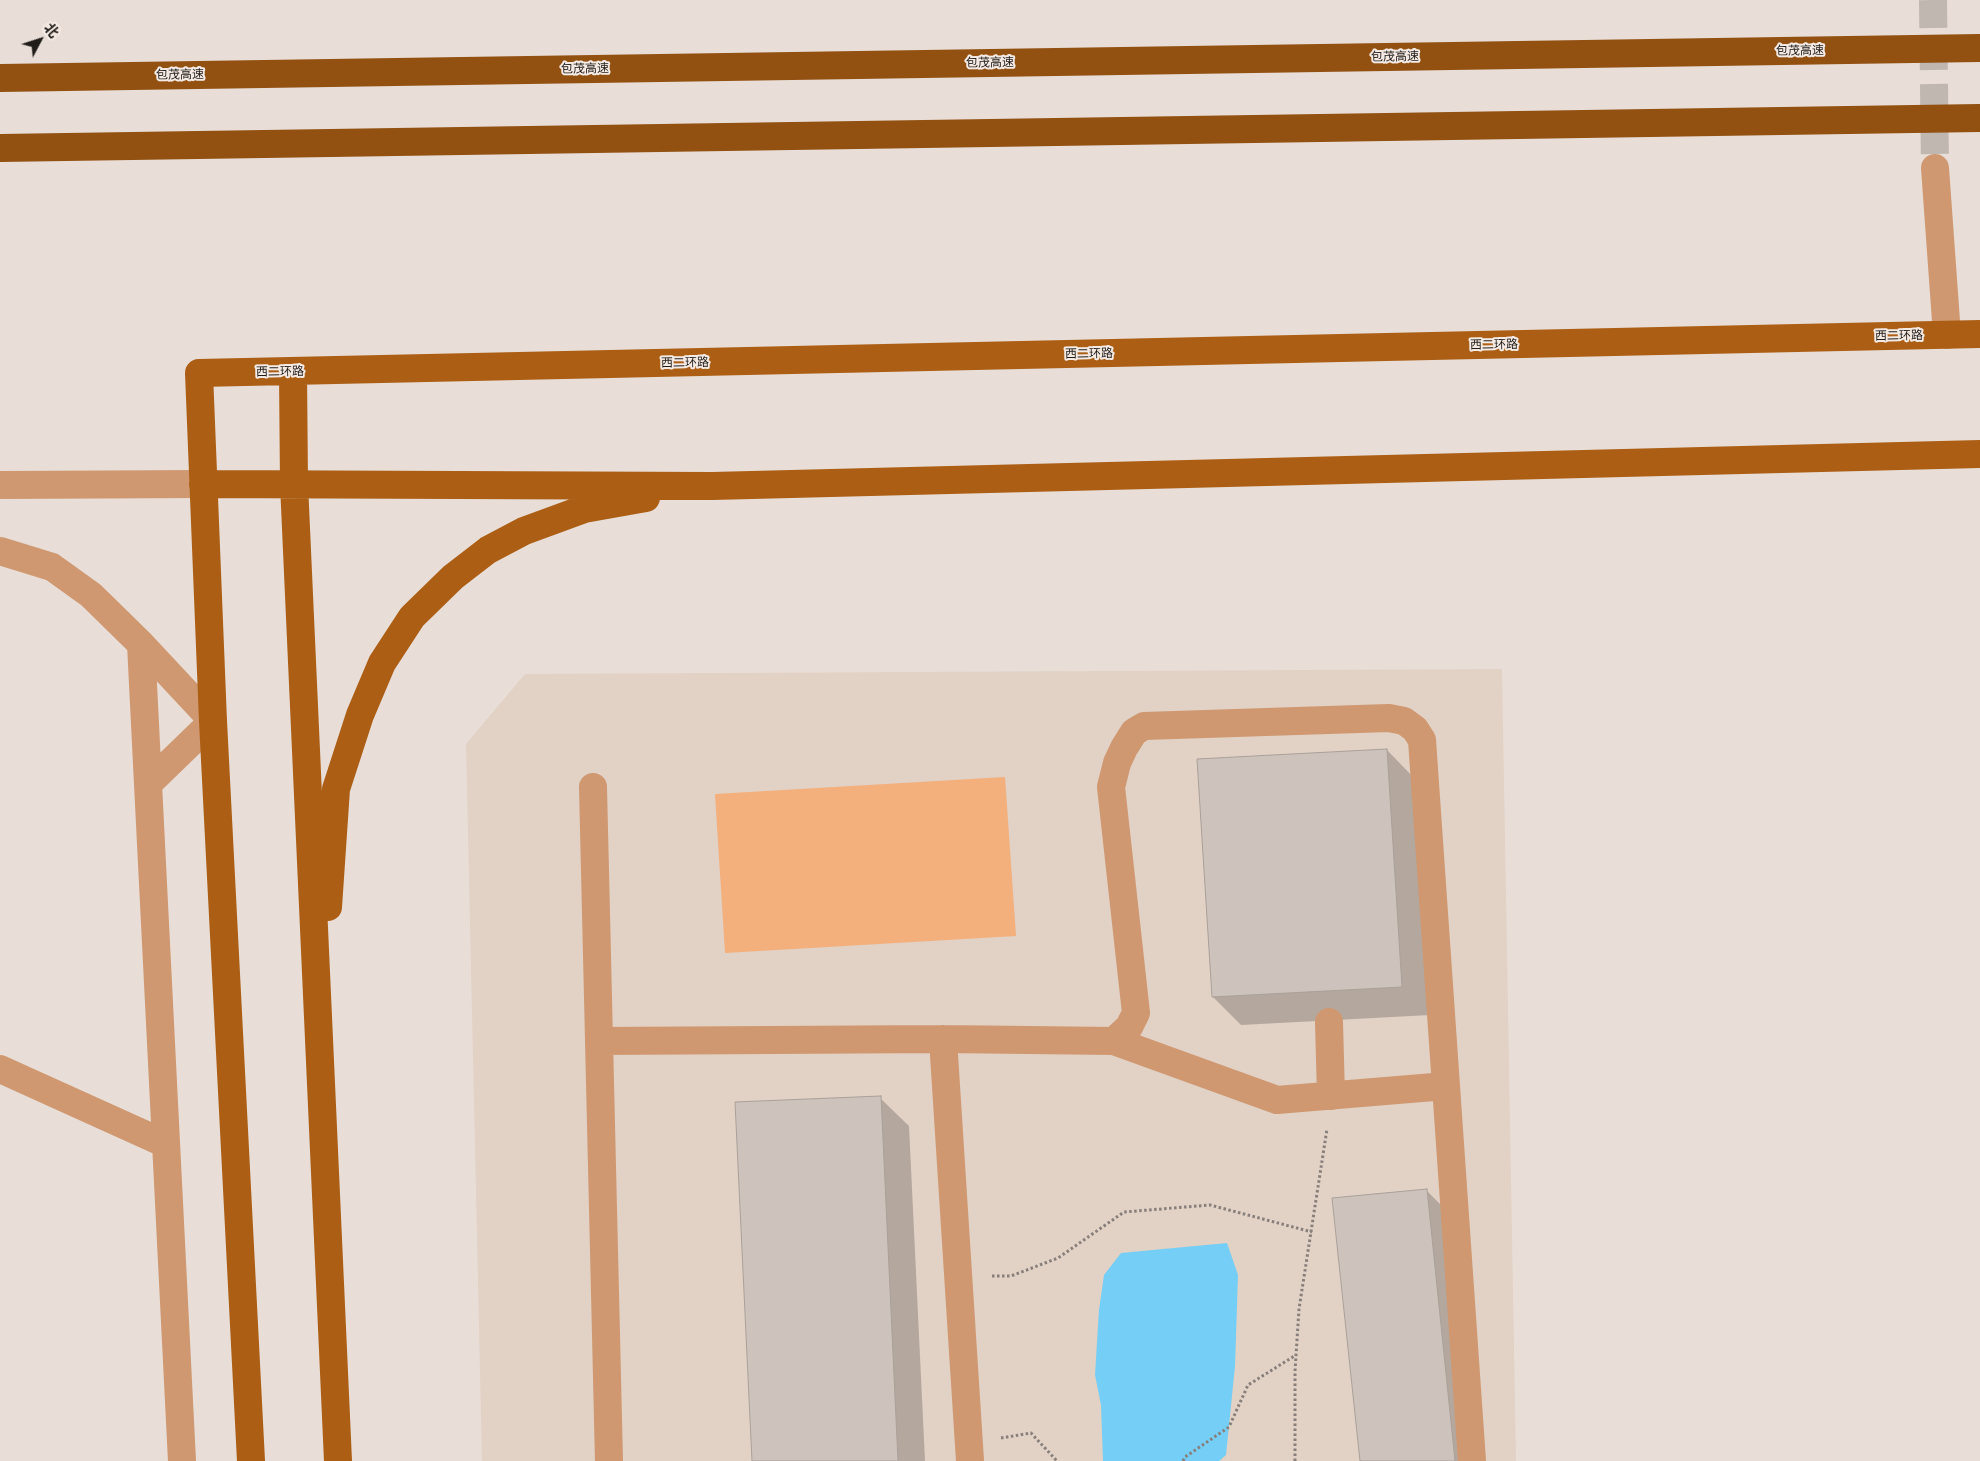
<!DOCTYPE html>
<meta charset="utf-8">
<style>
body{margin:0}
#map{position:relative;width:1980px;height:1461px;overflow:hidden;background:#e8ded7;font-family:"Open Sans","Noto Sans SC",sans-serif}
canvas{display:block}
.north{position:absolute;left:15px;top:15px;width:50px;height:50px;-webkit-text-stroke:4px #f5ebe4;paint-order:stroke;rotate:50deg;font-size:14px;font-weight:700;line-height:20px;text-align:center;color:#201c1a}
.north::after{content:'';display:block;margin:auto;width:18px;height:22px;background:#201c1a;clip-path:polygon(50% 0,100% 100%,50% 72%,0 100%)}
</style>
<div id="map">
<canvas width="1980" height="1461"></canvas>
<div class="north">北</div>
</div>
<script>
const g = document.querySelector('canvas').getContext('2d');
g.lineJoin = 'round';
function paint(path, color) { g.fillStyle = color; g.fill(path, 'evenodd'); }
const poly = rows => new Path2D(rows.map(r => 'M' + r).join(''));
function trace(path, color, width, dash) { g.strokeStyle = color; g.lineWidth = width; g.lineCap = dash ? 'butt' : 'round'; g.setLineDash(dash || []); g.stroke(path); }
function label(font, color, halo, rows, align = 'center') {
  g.font = font + ' "Open Sans","Noto Sans SC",sans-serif'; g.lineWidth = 4; g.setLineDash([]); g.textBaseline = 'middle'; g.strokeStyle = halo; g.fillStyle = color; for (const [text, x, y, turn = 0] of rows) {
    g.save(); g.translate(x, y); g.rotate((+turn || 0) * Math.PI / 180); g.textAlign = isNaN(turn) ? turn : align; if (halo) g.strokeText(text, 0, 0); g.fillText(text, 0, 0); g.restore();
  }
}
paint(poly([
 [1502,669,1516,1461,482,1461,466,744,525,674]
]), '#e2d1c5');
paint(poly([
 [1005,777,1016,936,725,953,715,794]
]), '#f3af7c');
paint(poly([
 [1227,1243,1238,1275,1235,1366,1226,1455,1219,1461,1103,1461,1101,1405,1095,1375,1099,1310,1104,1275,1121,1253]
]), '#74cef5');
paint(poly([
 [1387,750,1415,779,1430,1015,1241,1025,1213,997],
 [880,1098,909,1126,925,1461,753,1461],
 [1426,1190,1455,1219,1480,1461,1361,1461]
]), '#0003');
const building = poly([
 [1387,749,1402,987,1212,997,1197,759,1387,749],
 [881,1096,898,1461,752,1461,735,1102,881,1096],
 [1427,1189,1455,1461,1360,1461,1332,1198,1427,1189]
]);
paint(building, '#cdc3bc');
trace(building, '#aaa19a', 1);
trace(poly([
 [1933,0,1935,168]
]), '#c0b7b1', 28, [28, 14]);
trace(poly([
 [992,1276,1011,1276,1058,1258,1124,1212,1210,1205,1312,1232],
 [1001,1438,1031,1433,1057,1461],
 [1183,1461,1185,1457,1229,1427,1248,1385,1296,1355],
 [1295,1461,1295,1371,1299,1309,1327,1129]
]), '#877f7b', 3, [2.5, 2.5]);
trace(poly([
 [1935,168,1947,335],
 [0,485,203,484],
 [0,551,52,567,91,595,141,644,213,721,148,784,182,1461],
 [141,644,148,784],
 [593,787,609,1461],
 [1329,1022,1331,1096],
 [943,1039,970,1461],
 [599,1041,943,1039,1114,1041,1129,1027,1136,1013,1111,787,1117,763,1124,748,1134,732,1144,726,1389,718,1404,721,1415,729,1422,740,1472,1461],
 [1114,1041,1277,1100,1446,1086],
 [0,1069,166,1144]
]), '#cf9870', 28);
trace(poly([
 [293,372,294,484,338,1461],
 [203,484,712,486,1980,454],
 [328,907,336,789,360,715,382,663,412,617,453,577,488,550,524,531,584,509,646,498],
 [251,1461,213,721,199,373,1980,334]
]), '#ac5e14', 28);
trace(poly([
 [0,78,1980,48],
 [0,148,1980,118]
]), '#925011', 28);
label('12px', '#201c1a', '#f5ebe4', [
 ["包茂高速",1800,51,-1],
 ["包茂高速",1395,57,-1],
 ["包茂高速",990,63,-1],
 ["包茂高速",585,69,-1],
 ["包茂高速",180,75,-1],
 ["西二环路",1899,336,-1],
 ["西二环路",1494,345,-1],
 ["西二环路",1089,354,-1],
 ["西二环路",685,363,-1],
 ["西二环路",280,372,-1]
]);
</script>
